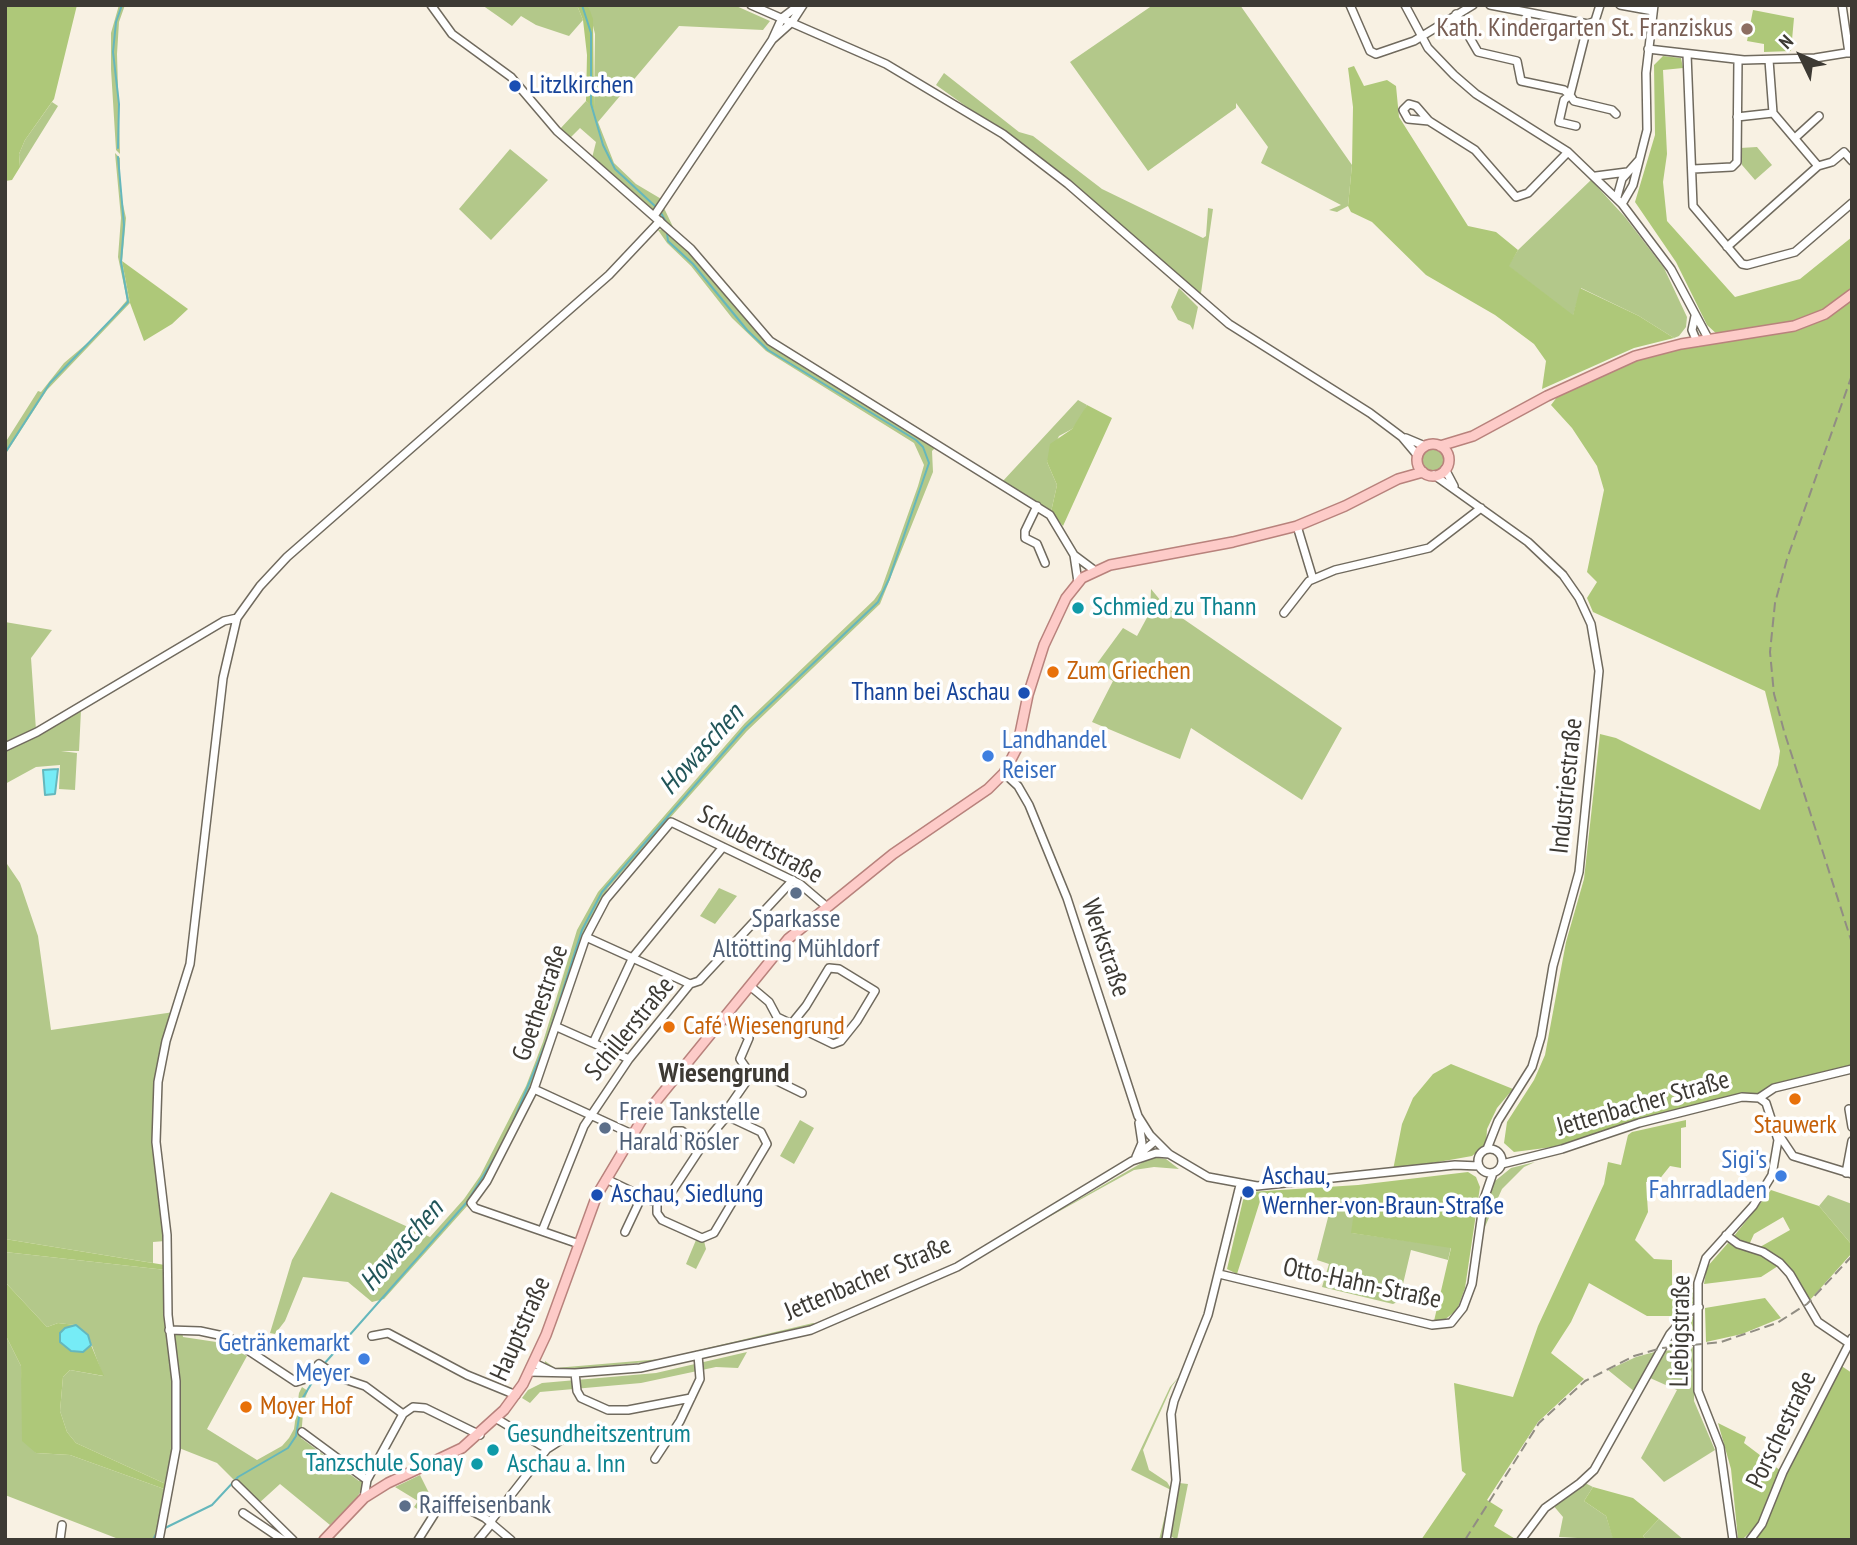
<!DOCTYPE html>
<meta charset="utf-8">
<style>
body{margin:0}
#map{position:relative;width:1857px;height:1545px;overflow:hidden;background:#f8f1e3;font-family:"PT Sans Narrow",sans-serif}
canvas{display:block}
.frame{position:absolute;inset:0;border:7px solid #3d3a34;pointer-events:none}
.north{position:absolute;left:1766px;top:21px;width:70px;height:70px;-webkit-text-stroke:5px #fff;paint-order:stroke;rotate:314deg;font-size:19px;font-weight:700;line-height:28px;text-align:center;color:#3d3a34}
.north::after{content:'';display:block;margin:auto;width:24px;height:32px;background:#3d3a34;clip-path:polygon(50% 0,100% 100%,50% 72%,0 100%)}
</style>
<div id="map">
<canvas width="1857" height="1545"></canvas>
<div class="frame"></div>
<div class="north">N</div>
</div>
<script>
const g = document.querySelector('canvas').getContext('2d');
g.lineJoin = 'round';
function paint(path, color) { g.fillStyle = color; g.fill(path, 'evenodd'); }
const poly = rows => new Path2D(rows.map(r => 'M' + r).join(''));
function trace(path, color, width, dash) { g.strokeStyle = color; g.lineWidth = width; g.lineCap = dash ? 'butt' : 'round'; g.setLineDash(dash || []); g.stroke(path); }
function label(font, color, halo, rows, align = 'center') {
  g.font = font + ' "PT Sans Narrow",sans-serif'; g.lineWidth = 7; g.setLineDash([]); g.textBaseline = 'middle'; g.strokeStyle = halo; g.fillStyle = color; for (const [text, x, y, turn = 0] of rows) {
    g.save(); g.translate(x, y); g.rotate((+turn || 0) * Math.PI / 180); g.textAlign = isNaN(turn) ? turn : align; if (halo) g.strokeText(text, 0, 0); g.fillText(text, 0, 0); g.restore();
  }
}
paint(poly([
 [119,5,125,5,119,22,117,54,120,154,116,150,111,69,111,33],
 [482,5,577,5,583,20,569,36,536,25,521,16,512,26],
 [588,5,734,5,770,21,763,30,679,26,598,122,614,163,636,184,663,200,659,207,664,208,674,229,592,158,596,142,580,128,569,139,559,130,586,101,594,107,595,34],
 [1153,5,1240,5,1352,165,1348,206,1337,212,1329,210,1341,205,1261,163,1268,147,1236,103,1236,108,1148,171,1070,62],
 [944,73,1019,132,1033,136,1102,189,1203,238,1206,236,1208,208,1213,209,1201,293,1199,294,1071,181,936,85],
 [52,102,58,106,20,167,19,154,25,140],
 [1757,147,1772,165,1755,180,1742,165,1740,148],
 [510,149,548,180,491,240,459,209],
 [115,153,120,158,120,191,126,218,122,261,130,303,47,390,5,455,5,443,38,391,41,392,64,363,98,334,127,300,118,257,121,218],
 [1591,180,1625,217,1664,268,1687,317,1686,327,1679,336,1674,338,1639,316,1581,288,1573,316,1508,266,1518,250],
 [663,229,683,245,717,281,771,346,935,448,932,451,933,472,880,604,747,731,608,888,583,935,532,1089,485,1182,468,1205,384,1299,372,1302,348,1282,303,1277,285,1321,275,1334,270,1333,292,1260,331,1192,430,1237,464,1199,480,1176,526,1086,543,1042,577,930,598,892,745,723,874,600,881,590,918,486,924,465,914,443,766,351,732,318,691,266,667,243,658,230],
 [1179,288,1198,307,1193,330,1190,325,1178,320,1171,307],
 [1078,400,1087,405,1081,418,1072,429,1059,436,1047,462,1057,485,1051,512,1002,482],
 '1421 459a12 12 0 1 1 24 0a12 12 0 1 1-24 0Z',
 [1151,589,1166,607,1342,728,1302,800,1191,728,1180,759,1092,722,1113,681,1093,669,1123,628,1137,636,1150,612],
 [5,622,52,630,31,658,36,730,5,744],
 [81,710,79,751,61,751,77,753,75,790,59,789,60,765,36,767,5,784,5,749],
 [5,861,20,883,38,936,51,1030,174,1012,156,1083,165,1241,153,1242,153,1263,5,1239],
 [719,888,737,896,715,924,700,916],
 [800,1120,814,1128,794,1164,780,1156],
 [1152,1157,1166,1159,1179,1169,1154,1167,1134,1170,1027,1229],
 [1535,1162,1524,1167,1502,1189,1483,1231,1490,1185,1511,1168],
 [1828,1195,1852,1204,1852,1245,1819,1206],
 [1338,1196,1356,1197,1352,1233,1451,1247,1448,1260,1411,1250,1399,1301,1393,1304,1322,1287,1329,1264,1317,1260,1331,1206,1338,1205],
 [696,1240,704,1241,706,1249,696,1269,686,1264],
 [5,1252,166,1270,175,1449,168,1485,76,1443,67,1432,60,1411,63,1377,70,1370,103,1376,88,1335,75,1325,58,1323,47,1327,5,1282],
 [813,1323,816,1324,803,1329,666,1360,557,1371,545,1367,545,1361,555,1368,661,1359],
 [182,1331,183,1337,223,1343,247,1356,207,1429,257,1460,282,1446,289,1438,294,1429,299,1393,302,1387,308,1391,304,1401,301,1438,359,1481,362,1479,364,1484,357,1498,330,1525,280,1484,258,1504,217,1463,179,1448,173,1334],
 [5,1334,21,1366,23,1394,36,1453,70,1455,167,1490,158,1540,121,1540,5,1495],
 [1695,1347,1694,1401,1715,1450,1664,1482,1641,1458,1677,1390,1650,1378,1664,1351],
 [1658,1351,1635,1392,1608,1370,1636,1357],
 [747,1352,738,1368,716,1367,641,1383,540,1392,530,1403,522,1398,528,1390,542,1383,656,1373],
 [1183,1372,1172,1386,1143,1450,1149,1470,1167,1482,1172,1490,1163,1540,1159,1540,1171,1490,1131,1470,1170,1387],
 [420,1475,430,1495,425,1505,434,1511,430,1517,414,1507,418,1501,395,1487],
 [1179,1483,1188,1484,1177,1540,1169,1535],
 [1585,1483,1593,1487,1584,1501,1606,1516,1614,1540,1559,1537,1563,1517,1552,1504],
 [1659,1519,1684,1540,1647,1540,1643,1536]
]), '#b3c88a');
paint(poly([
 [5,5,77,5,54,99,25,140,19,154,20,167,12,180,5,181],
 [577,5,588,5,593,19,594,108,586,101,587,55,583,20],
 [1753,10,1794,18,1791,51,1764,52,1764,44,1747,41],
 [1663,56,1681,58,1683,68,1663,70,1667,154,1663,182,1667,221,1735,297,1800,279,1852,237,1852,291,1823,312,1793,324,1719,336,1707,325,1676,262,1635,202,1655,135,1654,65],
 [1354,66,1364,86,1387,80,1396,86,1399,117,1468,226,1496,232,1518,250,1509,266,1573,315,1580,288,1639,316,1674,338,1634,348,1542,389,1546,361,1534,344,1495,315,1426,275,1372,222,1351,212,1348,206,1352,165,1353,107,1348,68],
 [122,261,188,309,172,324,144,341,130,303],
 [1852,297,1852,1067,1755,1094,1741,1094,1561,1146,1514,1152,1504,1143,1507,1122,1534,1080,1545,1055,1566,942,1584,879,1600,734,1616,738,1760,810,1778,765,1780,751,1765,691,1593,612,1587,598,1597,582,1587,572,1604,490,1597,466,1572,428,1551,405,1560,393,1611,368,1662,352,1784,331],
 [1087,405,1112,418,1063,526,1051,512,1057,485,1047,462,1050,444,1072,429],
 [1451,1064,1513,1089,1497,1108,1487,1129,1486,1145,1472,1156,1393,1170,1402,1124,1413,1098,1433,1074],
 [1686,1120,1686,1127,1681,1128,1681,1168,1670,1166,1658,1181,1646,1182,1648,1212,1635,1240,1654,1259,1672,1260,1672,1288,1696,1288,1696,1301,1681,1316,1647,1316,1589,1283,1571,1322,1551,1353,1584,1379,1538,1422,1487,1500,1503,1510,1494,1526,1517,1540,1421,1540,1466,1474,1462,1471,1454,1383,1513,1397,1538,1326,1604,1184,1608,1162,1621,1165,1628,1135,1632,1132],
 [1468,1172,1476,1177,1480,1187,1465,1288,1457,1310,1443,1321,1434,1321,1451,1248,1351,1233,1356,1197,1261,1198,1237,1274,1227,1269,1243,1200,1249,1192,1358,1185],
 [1771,1190,1819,1206,1852,1245,1852,1253,1810,1300,1791,1270,1774,1254,1760,1247,1790,1230,1783,1217,1754,1234,1749,1245,1734,1236],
 [5,1239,165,1265,166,1270,5,1252],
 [1728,1243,1763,1255,1778,1266,1761,1277,1704,1284,1707,1267],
 [5,1282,47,1327,58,1323,76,1325,65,1328,60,1334,83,1352,91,1345,104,1376,70,1370,63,1377,60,1411,67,1432,76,1443,168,1485,167,1490,70,1455,36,1453,22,1441,21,1366,5,1334],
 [1765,1298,1781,1318,1742,1334,1706,1342,1705,1308],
 [1697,1313,1698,1343,1667,1347,1680,1328],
 [1840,1365,1852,1373,1852,1540,1761,1540,1757,1537,1797,1446,1811,1427],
 [1718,1423,1746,1437,1744,1443,1781,1471,1761,1522,1744,1538,1738,1539,1731,1469],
 [1593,1487,1633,1498,1659,1519,1643,1536,1647,1540,1613,1539,1606,1516,1584,1501]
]), '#aec879');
const water = poly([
 [58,769,55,794,45,795,43,770,58,769],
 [76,1325,88,1335,91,1345,83,1352,71,1351,60,1342,60,1333,65,1328,76,1325]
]);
paint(water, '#76ecf6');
trace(water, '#65b7bc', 2);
trace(poly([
 [582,5,591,33,591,104,603,145,615,169,656,207],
 [118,148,119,104,113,52,116,22,122,5],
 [660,211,667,224],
 [5,453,50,383,128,302,121,262,124,225,118,157],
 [513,1122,547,1040,582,930,602,892,745,728,878,602,889,579,929,463,923,447,916,440,768,350,747,330,693,264,668,241,667,233],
 [324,1364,467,1202,498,1152],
 [163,1529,212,1505,238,1477,288,1448,296,1436,302,1399,321,1368],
 [153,1540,156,1534]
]), '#65b7bc', 2);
const minor = poly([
 [431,5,452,34,511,77,557,131,691,249,770,341,1050,515,1074,555,1078,582],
 [751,5,886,64,1003,134,1068,184,1229,324,1370,413,1402,437,1418,456],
 [1350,5,1370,51,1376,54,1414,41,1473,5],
 [1405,5,1428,48,1454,75,1476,94,1568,152,1622,204,1671,269,1709,340],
 [1490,5,1588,24,1595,21,1600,5],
 [1620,5,1653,11],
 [1842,5,1849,53],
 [1456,14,1478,52,1517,61,1521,81,1564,90,1570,95,1588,24],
 [773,39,792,22,803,5],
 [1648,49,1744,60,1815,58,1852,52],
 [1687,54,1693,206,1742,264,1747,265,1795,252,1852,203],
 [1769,60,1773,113,1818,166],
 [1737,117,1773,113],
 [1429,121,1408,119,1403,110,1409,104,1416,106,1429,121,1475,150,1516,197,1528,193,1568,152],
 [1576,126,1559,122,1564,100,1570,95,1574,101,1612,110,1616,114],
 [1795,138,1819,116],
 [1818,166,1832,162,1844,152,1852,161],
 [1693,169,1732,167,1737,162,1738,60],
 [1596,176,1627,172],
 [1617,197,1622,179,1638,161],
 [1622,204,1633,185,1647,130,1646,73,1654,5],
 [654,216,772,40,782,18,799,5],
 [1727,247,1818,166],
 [1695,316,1692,330,1697,342],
 [1406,438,1425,446],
 [1445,469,1454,486],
 [1434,475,1528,542,1563,575,1579,598,1591,624,1599,671,1579,872,1553,966,1541,1037,1532,1067,1498,1121,1487,1149],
 [1037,506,1025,531,1025,538,1037,544,1045,563],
 [1297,526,1313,579],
 [1074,555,1094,570],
 [1284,613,1309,581,1335,570,1429,548,1481,508],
 [5,747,37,732,224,621,237,618],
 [1004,773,1018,786,1029,805,1067,898,1138,1116,1150,1135,1169,1154,1208,1177,1257,1186,1455,1165,1479,1166],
 [586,937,690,984],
 [750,986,769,1002,777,1017,833,1044,841,1041,857,1021,875,991,839,969,829,968,806,1006,793,1022],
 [724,1017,749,1038,740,1059,751,1075],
 [557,1027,629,1059],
 [593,1043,633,957,723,847],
 [751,1075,763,1074,802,1093],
 [534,1089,634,1135],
 [1759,1098,1774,1088,1852,1069],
 [1849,1109,1852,1127],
 [675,1131,682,1131,702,1146],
 [1777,1132,1793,1156,1852,1174],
 '1478 1161a12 12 0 1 1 24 0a12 12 0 1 1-24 0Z',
 [1137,1156,1155,1141],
 [1136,1157,1142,1143,1139,1123],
 [1502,1164,1562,1149,1639,1123,1742,1097,1759,1098,1766,1103,1778,1140,1772,1175,1753,1206,1706,1258,1698,1283,1698,1391,1720,1447,1733,1540],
 [1846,1173,1852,1141],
 [606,1179,652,1201,667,1199,702,1146,727,1116,726,1111,751,1075],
 [657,1202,657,1213,662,1220,702,1238,714,1233,767,1144,761,1132,727,1116],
 [542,1231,584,1126,629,1059,690,984,699,981,793,880],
 [625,1232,642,1196],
 [1726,1235,1738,1244,1763,1252,1780,1263,1790,1274,1818,1322,1849,1343],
 [579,1244,475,1208,471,1203,487,1181,534,1089,586,937,606,899,671,822,800,884,827,907],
 [1219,1274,1432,1325,1451,1323,1463,1308,1472,1284,1484,1199,1493,1173],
 [169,1330,200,1331,228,1337,296,1382,305,1379,319,1364,338,1377,365,1386,403,1414],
 [372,1336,388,1333,467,1375,516,1395],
 [534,1363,553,1372],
 [529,1372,575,1373,640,1368,811,1330,957,1267,1132,1161,1156,1153,1169,1154],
 [575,1373,577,1391,581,1398,608,1410,628,1410,691,1398],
 [302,1432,367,1480],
 [547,1449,572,1433],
 [655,1459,680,1421,700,1379,698,1355],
 [236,1484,293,1540],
 [364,1498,367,1480,403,1414,413,1407,425,1408,480,1435],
 [243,1513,283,1540],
 [490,1522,547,1449,497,1419],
 [60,1540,62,1525],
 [159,1540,176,1449,176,1381,168,1315,167,1235,156,1142,158,1082,166,1041,190,964,223,678,237,618,260,586,287,557,609,275,660,221],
 [418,1540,442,1502,449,1499,485,1518,511,1540],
 [478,1540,492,1523],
 [1166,1540,1176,1480,1171,1414,1174,1401,1208,1315,1240,1185],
 [1521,1540,1545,1508,1580,1483,1594,1470,1670,1334,1691,1310,1699,1307],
 [1750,1540,1762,1524,1783,1472,1852,1338]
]);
const major = poly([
 '1417 460a16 16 0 1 1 32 0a16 16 0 1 1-32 0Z',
 [1440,446,1473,436,1547,396,1635,356,1681,344,1794,326,1825,314,1852,294],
 [324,1540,364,1498,388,1483,462,1448,504,1410,523,1384,546,1335,597,1195,644,1116,788,939,893,854,988,789,1004,773,1017,748,1028,695,1044,645,1066,598,1082,578,1110,565,1233,542,1297,526,1345,506,1398,479,1423,472]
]);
trace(minor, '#706a5e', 10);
trace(major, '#b8827c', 12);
trace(minor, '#fff', 7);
trace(major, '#fdcbc8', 9);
trace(poly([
 [1852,375,1787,559,1775,603,1770,652,1774,694,1784,731,1852,943],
 [1465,1540,1539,1423,1585,1381,1634,1356,1662,1348,1721,1342,1777,1323,1807,1304,1852,1256]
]), '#918d83', 2, [10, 5]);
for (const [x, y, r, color] of [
 [1747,29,7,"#8d6e63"],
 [515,86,7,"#1a4fb4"],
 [1078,608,7,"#0f9aa8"],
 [1053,672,7,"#e8710a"],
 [1024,693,7,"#1a4fb4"],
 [988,756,7,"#3f7fe0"],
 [796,893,7,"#5c6f8a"],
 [669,1027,7,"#e8710a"],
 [1795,1099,7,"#e8710a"],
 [605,1128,7,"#5c6f8a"],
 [1781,1176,7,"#3f7fe0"],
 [1248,1192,7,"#1a4fb4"],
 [597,1195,7,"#1a4fb4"],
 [364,1359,7,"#3f7fe0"],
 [246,1407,7,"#e8710a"],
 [493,1450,7,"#0f9aa8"],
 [477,1464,7,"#0f9aa8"],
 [405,1506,7,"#5c6f8a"]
]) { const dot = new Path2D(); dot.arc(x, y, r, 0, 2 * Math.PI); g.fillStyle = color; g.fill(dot); trace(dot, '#fff', 2.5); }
label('26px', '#785e54', '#fff', [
 ["Kath. Kindergarten St. Franziskus",1733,29]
], 'right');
label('26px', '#164399', '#fff', [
 ["Litzlkirchen",529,86],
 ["Thann bei Aschau",1010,693,"right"],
 ["Aschau,",1262,1177],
 ["Wernher-von-Braun-Straße",1262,1207],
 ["Aschau, Siedlung",611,1195]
], 'left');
label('26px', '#0d838f', '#fff', [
 ["Schmied zu Thann",1092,608],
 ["Gesundheitszentrum",507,1435],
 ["Aschau a. Inn",507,1465],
 ["Tanzschule Sonay",463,1464,"right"]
], 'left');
label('26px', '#c56008', '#fff', [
 ["Zum Griechen",1067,672],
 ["Café Wiesengrund",683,1027],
 ["Stauwerk",1795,1126,"center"],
 ["Moyer Hof",260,1407]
], 'left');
label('26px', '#366cbe', '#fff', [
 ["Landhandel",1002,741,"left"],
 ["Reiser",1002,771,"left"],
 ["Sigi's",1767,1161],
 ["Fahrradladen",1767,1191],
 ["Getränkemarkt",350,1344],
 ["Meyer",350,1374]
], 'right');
label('26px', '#3d3a34', '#fff', [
 ["Industriestraße",1567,786,-84],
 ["Schubertstraße",760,845,28],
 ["Werkstraße",1105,948,71],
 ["Goethestraße",541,1003,-71],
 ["Schillerstraße",630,1029,-51],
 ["Jettenbacher Straße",1643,1104,-16],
 ["Jettenbacher Straße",868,1279,-23],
 ["Otto-Hahn-Straße",1362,1284,12],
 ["Hauptstraße",521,1329,-66],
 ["Liebigstraße",1681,1331,-89],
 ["Porschestraße",1782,1430,-64]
]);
label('26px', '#4e5e75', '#fff', [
 ["Sparkasse",796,920,"center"],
 ["Altötting Mühldorf",796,950,"center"],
 ["Freie Tankstelle",619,1113],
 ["Harald Rösler",619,1143],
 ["Raiffeisenbank",419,1506]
], 'left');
label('italic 28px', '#215559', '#fff', [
 ["Howaschen",702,750,-48],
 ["Howaschen",402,1246,-49]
]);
label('bold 28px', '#3d3a34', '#fff', [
 ["Wiesengrund",724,1074]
]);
</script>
